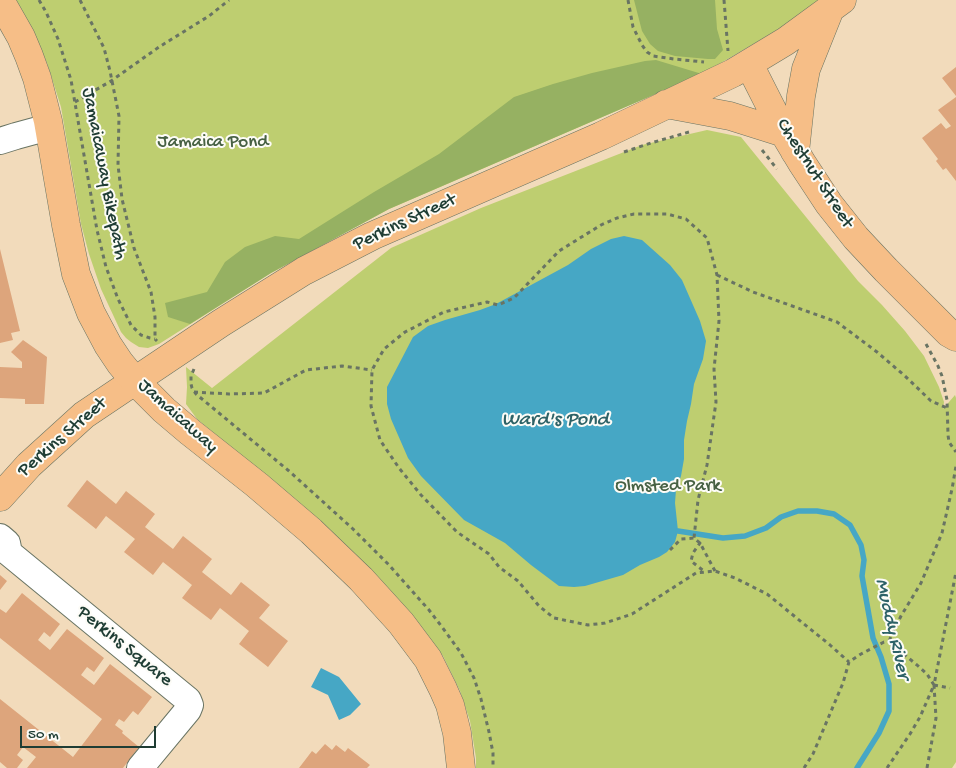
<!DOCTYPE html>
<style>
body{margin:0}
#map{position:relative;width:956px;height:768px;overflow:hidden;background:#f2dbbb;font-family:"Gochi Hand",sans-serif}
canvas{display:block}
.scale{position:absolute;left:20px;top:726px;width:136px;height:22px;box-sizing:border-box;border:2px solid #1f3d34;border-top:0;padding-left:6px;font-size:15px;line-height:18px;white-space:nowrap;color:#1f3d34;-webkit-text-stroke:4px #fdfcf7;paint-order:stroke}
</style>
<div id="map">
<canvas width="956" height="768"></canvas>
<div class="scale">50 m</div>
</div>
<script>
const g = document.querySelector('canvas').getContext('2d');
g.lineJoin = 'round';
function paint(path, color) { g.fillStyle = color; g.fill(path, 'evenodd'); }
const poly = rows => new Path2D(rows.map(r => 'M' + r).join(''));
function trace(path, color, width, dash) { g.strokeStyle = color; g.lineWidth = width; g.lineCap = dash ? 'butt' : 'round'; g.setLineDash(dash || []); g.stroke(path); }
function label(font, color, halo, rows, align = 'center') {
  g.font = font + ' "Gochi Hand",sans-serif'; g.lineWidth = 4; g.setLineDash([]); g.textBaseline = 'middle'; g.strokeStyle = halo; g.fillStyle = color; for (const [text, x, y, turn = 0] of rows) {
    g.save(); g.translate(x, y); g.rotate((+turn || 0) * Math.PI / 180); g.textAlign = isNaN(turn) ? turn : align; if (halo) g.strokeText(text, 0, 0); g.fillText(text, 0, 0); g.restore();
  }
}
paint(poly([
 [15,0,821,0,808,12,702,74,389,209,271,273,159,344,148,348,139,347,131,342,126,338,121,332,101,289,89,254,81,224,61,107,47,63,30,25],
 [707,130,741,137,858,281,882,305,905,331,924,356,939,387,944,402,943,409,955,395,956,398,956,762,952,768,476,768,476,758,470,721,460,691,443,656,417,621,370,569,311,514,197,419,186,404,187,387,186,367,212,388,391,248,481,208,642,145]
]), '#bece70');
paint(poly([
 [634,0,715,0,717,29,723,50,715,59,708,59,675,56,658,51,650,44,642,31],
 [656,60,702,74,389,209,271,273,190,324,168,317,165,303,207,292,225,262,245,247,275,236,299,239,374,192,439,154,514,97,553,84,592,73,645,61]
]), '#96b162');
paint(poly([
 [624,236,642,240,670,265,682,280,700,321,706,341,703,359,694,384,691,404,687,421,684,440,684,459,681,476,676,490,675,503,678,531,675,542,667,552,659,557,640,565,623,575,585,586,574,587,559,586,531,565,505,543,464,520,421,476,408,458,391,419,387,404,387,387,413,337,428,326,445,320,480,310,496,304,568,265,591,249,611,239],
 [321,668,339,677,361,704,350,715,339,720,328,695,311,687]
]), '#46a7c5');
trace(poly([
 [678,531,723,538,745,536,766,528,781,517,798,511,817,511,834,514,850,525,861,545,864,560,862,576,873,638,881,657,889,684,889,711,879,733,857,768]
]), '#46a7c5', 5.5);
paint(poly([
 [956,67,956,96,942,78],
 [956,97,956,181,946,168,943,170,936,161,938,159,922,138,941,123,946,129,951,126,938,110],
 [0,249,20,331,11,333,13,340,0,343],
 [23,340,47,357,44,404,25,404,25,399,0,398,0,367,22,368,22,362,11,352],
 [87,480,116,504,126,491,155,514,145,527,173,549,183,536,212,559,202,572,231,595,241,582,270,605,259,618,288,641,268,667,239,644,249,631,220,608,211,620,182,598,192,585,163,562,153,575,124,552,135,539,106,516,96,529,67,506],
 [0,575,7,581,0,590],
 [22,593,60,624,50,637,44,632,38,640,50,650,67,629,104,658,94,672,87,667,81,675,94,685,110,664,152,697,138,715,133,711,124,722,119,719,115,725,123,731,122,733,139,747,123,768,27,768,36,757,23,747,17,755,23,760,17,768,7,768,0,762,0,699,73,757,102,719,0,638,0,609,6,613],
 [325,744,332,750,336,745,345,752,348,748,370,765,367,768,299,768,312,751,316,754]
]), '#dda57c');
const minor = poly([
 [0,141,16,136,49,127],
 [0,537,7,543,9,553,188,700,190,705,188,710,140,768]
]);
const major = poly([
 [749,64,784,133,802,163,829,204,856,238,886,270,949,333,956,337],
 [666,104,730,116,784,133],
 [795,152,801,96,806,69,830,9],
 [0,497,29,465,84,415,221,323,304,271,372,236,601,136,733,73,786,41,842,0]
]);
const highway = poly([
 [0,0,21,37,29,56,37,78,48,121,66,225,76,274,91,313,108,345,120,363,134,380,164,410,190,432,257,485,311,531,361,579,401,623,428,659,443,689,450,705,457,733,461,768]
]);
trace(minor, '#697463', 28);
trace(major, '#697463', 29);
trace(highway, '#697463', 29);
trace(poly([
 [39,0,46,12,58,39,71,80,97,230,106,267,118,299,131,325,141,335,150,338,155,339],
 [80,0,104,48,110,71,119,116,118,165,122,199,134,248,151,292,155,317,155,339,157,341],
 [628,0,633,27,642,45,647,52,653,56,674,59,704,62],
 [724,0,728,51],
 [75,102,111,81,159,47,209,16,229,0],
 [762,150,777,169],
 [624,152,651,143,689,132],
 [717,275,753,292,837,322,877,352,905,376,931,401,947,408],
 [926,344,938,366,942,376,947,400,948,435,949,442,956,452],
 [194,369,191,376,191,384,192,388,196,394,289,471,353,529,389,565,429,610,442,627,461,653,474,678,481,699,489,732,493,753,493,768],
 [194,392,229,394,264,393,306,370,342,366,372,370],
 [699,543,700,543,693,553,691,561,705,572],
 [670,550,681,539,695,538],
 [715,571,700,543,694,538,698,500,707,465,716,402,714,369,719,321,717,275,707,238,686,219,667,214,634,214,617,218,601,225,559,251,514,298,498,305,487,302,444,312,405,332,384,349,372,370,371,406,380,440,399,468,421,495,457,532,489,554,499,567,518,581,539,606,554,618,588,625,605,623,632,614,696,573,715,571,735,578,767,594,830,645,849,662],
 [934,685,927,674,917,665,889,642,891,636,901,616,921,583,942,533,952,489,956,466],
 [934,685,950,688],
 [804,768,813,754,843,683,849,662,861,654,884,642,889,642],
 [887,768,910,734,920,717,934,685],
 [927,768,936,718,934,685,956,572]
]), '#697463', 3, [4, 4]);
trace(minor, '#fff', 26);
trace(major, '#f6be87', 28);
trace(highway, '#f6be87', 28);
label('19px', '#476143', '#fdfcf7', [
 ["Jamaica Pond",213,143],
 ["Olmsted Park",668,487]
]);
label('19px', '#1f3d34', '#fdfcf7', [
 ["Jamaicaway Bikepath",103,174,79],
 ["Chestnut Street",814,174,57],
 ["Perkins Street",405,223,-25],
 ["Jamaicaway",177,417,42],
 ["Perkins Street",63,438,-41],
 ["Perkins Square",124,647,39]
]);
label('italic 20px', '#2d6267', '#fdfcf7', [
 ["Ward's Pond",555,421],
 ["Muddy River",891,629,77]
]);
</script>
